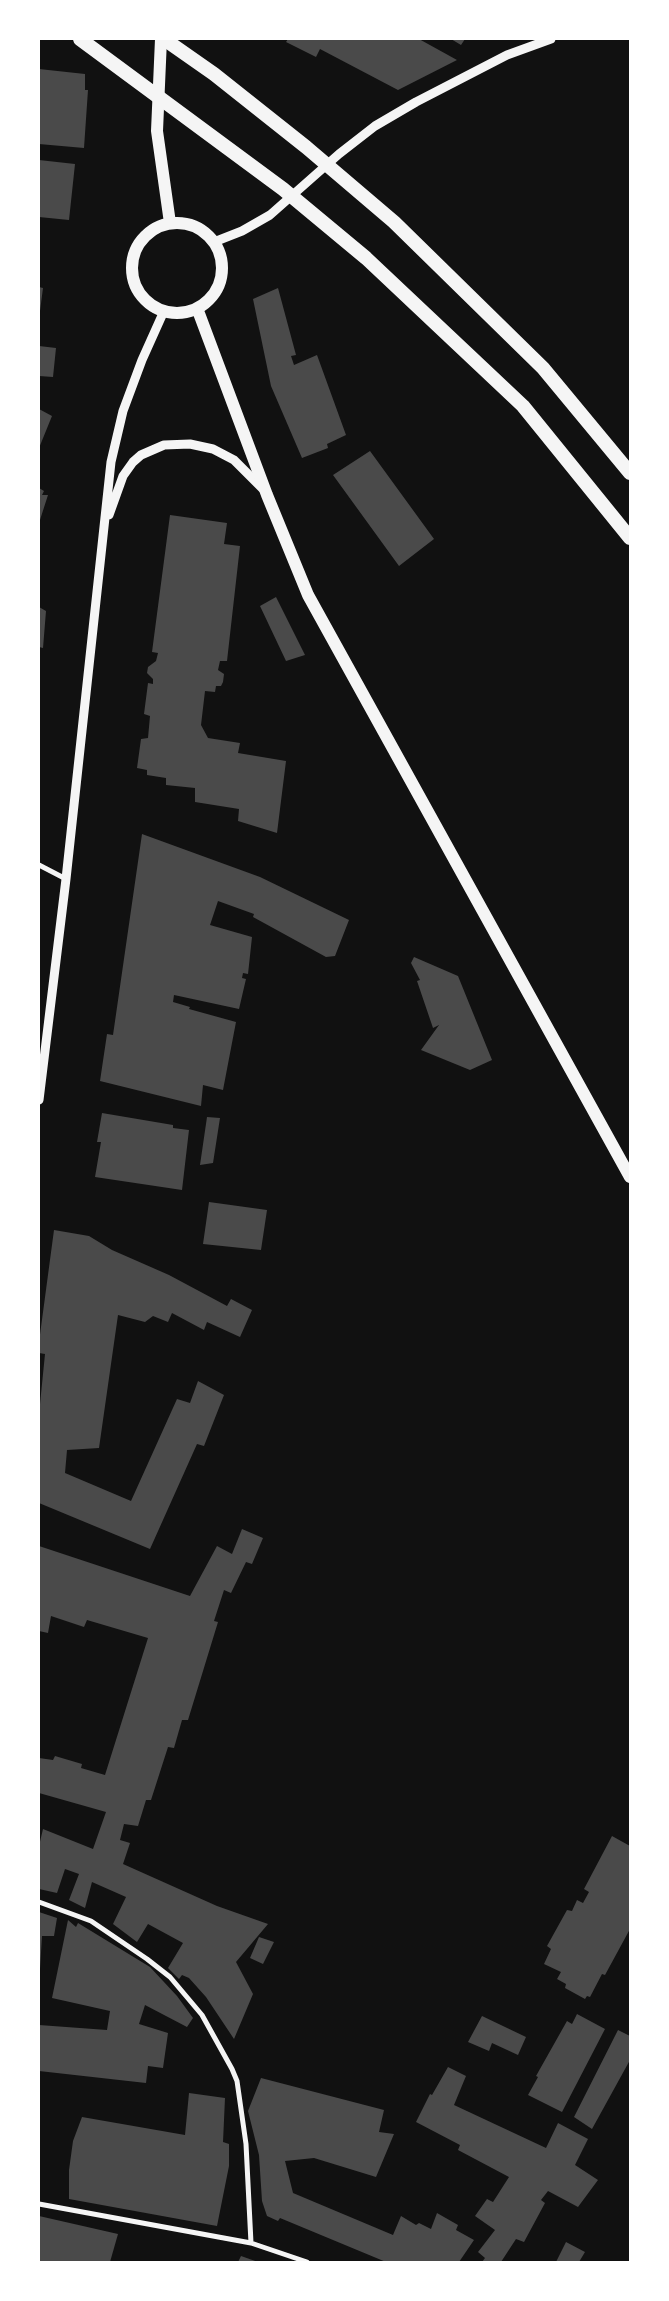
<!DOCTYPE html>
<style>
body{margin:0}
#map{position:relative;width:669px;height:2301px;overflow:hidden;background:#111;font-family:Lato,sans-serif}
canvas{display:block}
.frame{position:absolute;inset:0;border:40px solid #fff;pointer-events:none}
</style>
<div id="map">
<canvas width="669" height="2301"></canvas>
<div class="frame"></div>
</div>
<script>
const g = document.querySelector('canvas').getContext('2d');
g.lineJoin = 'round';
function paint(path, color) { g.fillStyle = color; g.fill(path, 'evenodd'); }
const poly = rows => new Path2D(rows.map(r => 'M' + r).join(''));
function trace(path, color, width, dash) { g.strokeStyle = color; g.lineWidth = width; g.lineCap = dash ? 'butt' : 'round'; g.setLineDash(dash || []); g.stroke(path); }
paint(poly([
 [288,39,419,39,457,60,398,90,320,49,316,57,286,42],
 [451,39,465,39,461,45],
 [39,69,85,74,85,90,88,90,84,148,39,144],
 [39,160,75,164,69,220,39,217],
 [39,287,43,288,40,311,39,311],
 [278,288,296,355,291,356,294,365,317,355,346,435,327,444,328,448,302,458,271,386,253,299],
 [39,346,56,348,53,377,39,376],
 [39,409,52,416,39,448],
 [370,451,434,539,399,566,333,475],
 [39,488,44,491,42,495,48,495,39,523],
 [170,515,227,523,224,544,240,546,227,661,220,661,218,670,224,674,223,682,221,686,216,686,215,692,205,691,201,725,208,738,240,743,238,753,286,761,277,833,238,821,239,809,195,802,195,788,166,785,166,778,147,775,147,770,137,768,141,739,148,738,150,716,144,714,148,683,153,684,153,679,147,673,148,667,156,661,158,653,152,652],
 [276,597,305,655,286,661,260,606],
 [39,607,46,611,43,648,39,647],
 [142,834,260,877,349,920,335,956,326,957,253,917,254,914,218,901,210,925,252,937,248,974,243,973,242,978,246,979,239,1009,174,995,173,1002,190,1007,189,1009,236,1022,223,1090,203,1085,201,1106,100,1081,107,1034,113,1035],
 [414,957,458,976,492,1060,470,1070,421,1050,439,1025,433,1028,417,981,420,980,411,963],
 [102,1113,173,1125,173,1128,189,1130,182,1190,95,1177,101,1142,97,1142],
 [207,1117,220,1118,213,1163,200,1165],
 [209,1202,267,1210,261,1250,203,1244],
 [54,1230,89,1236,112,1250,169,1275,227,1306,231,1299,252,1310,240,1337,207,1322,204,1330,172,1313,168,1322,153,1316,145,1322,118,1315,99,1448,67,1450,65,1473,131,1501,177,1399,190,1403,198,1381,224,1395,204,1446,197,1444,150,1549,39,1503,39,1414,45,1354,39,1353,39,1342],
 [242,1529,263,1538,252,1564,246,1562,231,1593,224,1590,214,1621,218,1622,188,1720,182,1720,174,1748,168,1747,151,1800,146,1800,138,1826,124,1824,120,1840,130,1843,123,1864,217,1906,268,1924,236,1962,253,1994,234,2039,206,1997,189,1978,182,1975,179,1979,168,1968,183,1943,148,1924,137,1942,113,1924,126,1897,92,1882,85,1908,69,1900,79,1874,65,1869,57,1893,39,1889,39,1846,43,1829,93,1849,106,1812,39,1793,39,1758,53,1760,55,1756,82,1764,81,1768,105,1775,148,1638,87,1620,84,1627,51,1616,48,1633,39,1631,39,1546,190,1596,217,1546,232,1554],
 [612,1836,630,1846,630,1929,605,1975,602,1974,590,1997,587,1996,585,1999,565,1988,566,1984,557,1979,561,1972,544,1964,551,1949,547,1946,567,1910,572,1911,577,1900,583,1903,589,1892,584,1889],
 [39,1912,57,1918,54,1936,42,1936,40,1969],
 [68,1920,76,1927,78,1923,150,1967,177,1996,193,2018,187,2027,145,2005,139,2024,168,2033,163,2068,148,2066,146,2083,39,2071,39,2025,107,2030,110,2011,52,1998],
 [259,1937,274,1942,263,1964,250,1958],
 [577,2014,605,2029,562,2112,528,2095,538,2077,536,2076,567,2021,572,2024],
 [482,2016,526,2037,518,2055,492,2043,489,2051,468,2042],
 [618,2030,630,2036,630,2060,592,2129,574,2117],
 [448,2067,466,2076,454,2105,546,2148,558,2123,588,2139,575,2165,598,2180,578,2207,548,2191,541,2200,545,2203,524,2242,516,2239,501,2262,482,2262,485,2258,478,2252,495,2230,475,2216,487,2199,493,2202,509,2177,458,2150,460,2145,416,2122,430,2094,432,2095],
 [261,2078,384,2110,379,2132,394,2134,376,2177,314,2158,285,2161,293,2193,393,2235,401,2216,416,2225,419,2223,431,2229,437,2213,458,2225,456,2230,474,2240,459,2262,386,2262,280,2218,278,2221,267,2216,262,2201,259,2155,248,2111],
 [189,2093,225,2098,223,2142,229,2144,229,2166,217,2226,69,2199,69,2170,73,2141,82,2117,185,2135],
 [39,2216,118,2234,110,2262,39,2262],
 [566,2242,585,2252,579,2262,556,2262],
 [241,2256,258,2262,238,2262]
]), '#4a4a4a');
trace(poly([
 [39,865,66,879],
 [39,1902,91,1921,147,1959,170,1977,202,2015,232,2069,237,2081,246,2144,251,2243],
 [39,2204,251,2243,307,2262]
]), '#f5f5f5', 5);
trace(poly([
 [214,242,242,231,270,215,339,154,375,126,416,102,507,55,551,39],
 [109,515,123,476,133,462,141,455,164,445,190,444,213,449,234,460,262,488],
 [39,1100,66,879,111,462,123,411,142,360,164,311]
]), '#f5f5f5', 9);
trace(poly([
 [161,39,157,131,170,223],
 '132 268a45 45 0 1 1 90 0a45 45 0 1 1-90 0Z',
 [197,308,267,495,308,595,630,1177]
]), '#f5f5f5', 12);
trace(poly([
 [80,39,283,189,366,258,523,406,630,538],
 [164,39,214,74,306,147,394,222,543,368,630,473]
]), '#f5f5f5', 14);
</script>
